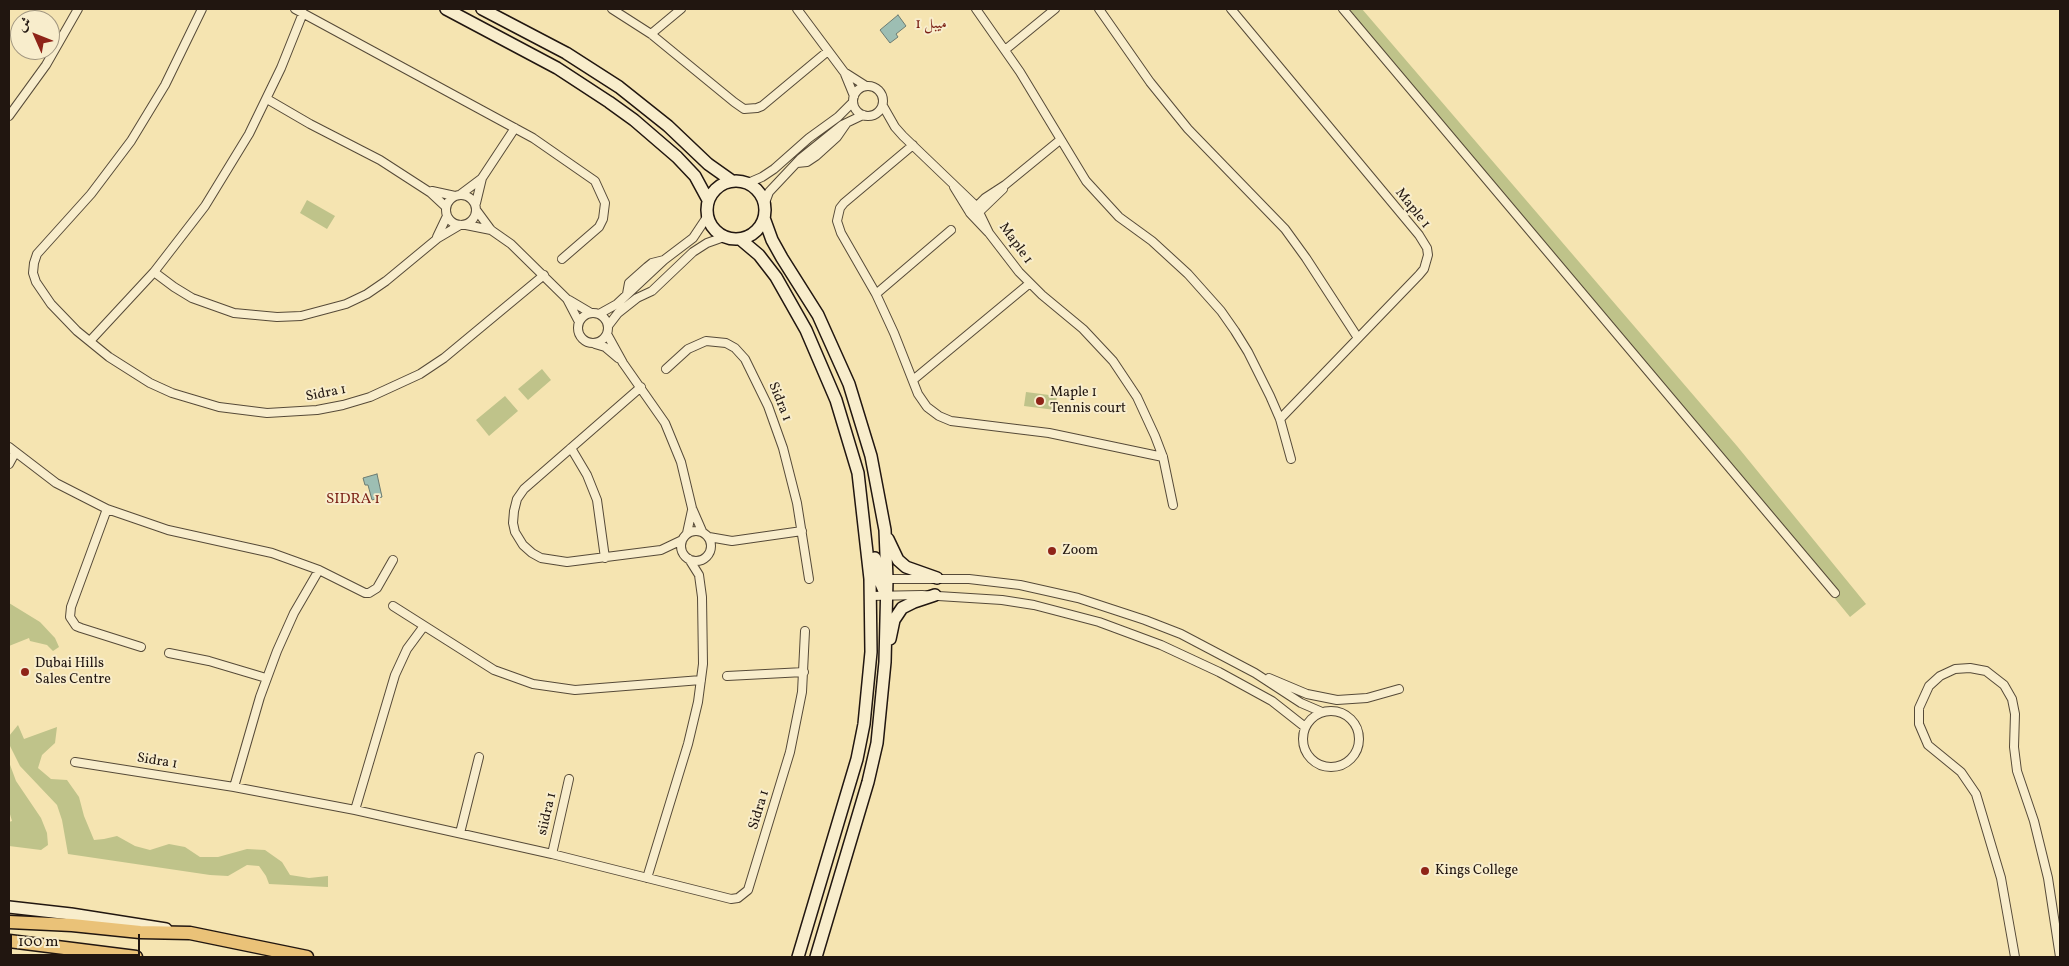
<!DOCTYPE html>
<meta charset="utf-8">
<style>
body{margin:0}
#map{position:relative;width:2069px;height:966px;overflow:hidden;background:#f5e4b1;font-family:Vollkorn,Amiri,serif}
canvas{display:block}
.frame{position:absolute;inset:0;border:10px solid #211610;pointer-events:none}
.north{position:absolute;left:10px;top:10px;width:50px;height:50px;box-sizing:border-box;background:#f8edcc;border:1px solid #a29781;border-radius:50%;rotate:314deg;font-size:14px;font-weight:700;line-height:20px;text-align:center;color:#211610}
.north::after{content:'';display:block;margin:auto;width:18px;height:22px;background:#8f2418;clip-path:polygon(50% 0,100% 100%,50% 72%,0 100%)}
.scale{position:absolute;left:10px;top:934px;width:130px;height:22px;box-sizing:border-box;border:2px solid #211610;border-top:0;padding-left:6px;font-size:15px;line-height:18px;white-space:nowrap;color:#211610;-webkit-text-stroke:4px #f8edcc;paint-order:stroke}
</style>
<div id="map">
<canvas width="2069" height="966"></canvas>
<div class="frame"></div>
<div class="north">ش</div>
<div class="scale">100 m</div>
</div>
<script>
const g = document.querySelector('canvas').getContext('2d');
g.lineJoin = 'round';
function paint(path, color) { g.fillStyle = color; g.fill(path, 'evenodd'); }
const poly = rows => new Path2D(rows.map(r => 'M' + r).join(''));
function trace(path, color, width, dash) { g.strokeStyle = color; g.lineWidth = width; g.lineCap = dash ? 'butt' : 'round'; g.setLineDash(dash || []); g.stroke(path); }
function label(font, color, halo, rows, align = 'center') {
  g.font = font + ' Vollkorn,Amiri,serif'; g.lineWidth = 4; g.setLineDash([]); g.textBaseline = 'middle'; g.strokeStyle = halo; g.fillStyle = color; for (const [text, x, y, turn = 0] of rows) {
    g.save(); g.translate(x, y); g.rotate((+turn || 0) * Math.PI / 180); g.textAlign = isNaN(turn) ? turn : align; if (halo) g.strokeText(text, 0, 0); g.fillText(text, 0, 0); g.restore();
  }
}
paint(poly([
 [1337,9,1362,9,1737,446,1866,604,1850,617,1720,459],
 [307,200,335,216,327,229,300,213],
 [542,369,551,380,528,400,518,389],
 [1026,392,1057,396,1055,410,1024,406],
 [505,396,518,411,489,436,476,420],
 [9,603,40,622,55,638,59,647,53,651,47,645,30,641,29,638,9,646],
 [18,725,24,739,57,727,55,743,42,755,38,768,51,779,67,780,79,797,84,816,94,840,104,839,117,836,135,846,150,850,169,844,185,847,200,857,218,857,247,849,265,850,282,862,290,875,309,878,328,876,328,887,269,884,266,876,259,866,247,865,228,876,210,875,68,854,62,820,57,805,20,766,9,744,9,736],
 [9,762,16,781,41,818,47,833,48,845,41,850,9,846,9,822,12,821,9,811]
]), '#bfc38a');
const water = poly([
 [898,15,906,26,896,34,898,37,890,43,880,30,898,15],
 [377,474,382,497,372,500,368,485,365,485,363,478,377,474]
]);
paint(water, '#9dbeb3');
trace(water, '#6b7b72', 1);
const street = poly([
 [202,9,165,85,131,141,91,194,37,254,34,263,33,273,36,282,51,304,77,331,109,357,150,383,172,393,219,407,267,413,317,410,343,405,370,397,420,374,444,358,544,275],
 [295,9,533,138,595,181,605,203,603,219,599,227,562,259],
 [612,9,651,34,734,102,744,109,757,108,762,106,828,51],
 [797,9,844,72,866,86],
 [976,9,1020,72,1086,181,1119,217,1152,241,1188,274,1221,311,1235,331,1248,352,1270,396,1280,419,1291,459],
 [1099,9,1150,82,1188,129,1285,229,1306,258,1358,338],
 [1231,9,1419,235,1427,248,1428,255,1424,269,1419,275,1280,419],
 [1343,9,1835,593],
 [651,34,681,9],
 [1005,50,1055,9],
 [845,74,854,96],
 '853 101a15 15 0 1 1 30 0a15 15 0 1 1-30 0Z',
 [267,99,310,124,380,160,431,193,446,207],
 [883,106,895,127,903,136,976,206,989,233,1019,272,1042,295,1083,329,1113,361,1137,397,1155,436,1163,457,1173,505],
 [9,116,46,65,78,9],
 [913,145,844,203,840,208,837,221,841,233,876,294,894,333,918,394,927,407,939,416,951,421,1049,433,1163,457],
 [797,163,807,162,816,156,837,137,846,124],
 [748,183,762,177,774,169,809,138,838,117,853,102],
 [954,187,970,213,988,232],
 [432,191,455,196],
 [461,194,481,179],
 '446 210a15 15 0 1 1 30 0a15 15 0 1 1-30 0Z',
 [476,203,482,178,515,128],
 [765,203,769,192,801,158,842,125,863,115],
 [477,211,491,230,511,244,567,299,579,322],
 [970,213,985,198,1005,185,1060,140],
 [977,214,1003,189],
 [466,225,491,230],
 [437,237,447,216],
 [154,272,174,287,192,298,234,313,277,317,301,316,346,304,367,294,386,281,438,238,460,225],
 [627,294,629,283,647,267,652,263,664,260],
 [876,294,951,230],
 [569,300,591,313],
 '578 328a15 15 0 1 1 30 0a15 15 0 1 1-30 0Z',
 [599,314,617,304,664,260,693,238,707,217],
 [608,326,618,313,637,298,652,291,693,252,707,243,724,237],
 [607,334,623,363,665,423,681,462,692,508,702,531],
 [90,341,154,272,205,206,249,134,281,68,303,13],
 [595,344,605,347,618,358],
 [666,369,688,349,706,341,726,343,735,348,745,359,768,406,783,448,797,503,809,579],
 [913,380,1030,283],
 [641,387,524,489,517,499,514,511,513,523,515,532,523,545,532,553,541,558,567,562,661,550,682,540],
 [9,447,56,483,107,509,168,530,272,553,319,570,365,593,369,593,377,588,393,560],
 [571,448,587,475,597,500,605,558],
 [9,464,15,453],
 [107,509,71,607,70,617,76,626,81,628,141,647],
 '681 546a15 15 0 1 1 30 0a15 15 0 1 1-30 0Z',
 [687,533,692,510],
 [709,537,732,541,802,531],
 [883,579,969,579,1020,585,1078,598,1145,620,1181,634,1255,673,1301,703,1322,712],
 [870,596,922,595,1002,600,1034,605,1099,622,1161,645,1219,672,1272,701,1305,727],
 [393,606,494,670,533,684,575,690,701,680],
 [169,653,209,661,266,678],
 [727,676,804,672],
 [1269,678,1307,694,1337,700,1367,698,1399,689],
 '1303 739a28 28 0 1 1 56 0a28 28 0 1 1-56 0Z',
 [75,762,234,787,355,810,552,854,731,899,738,898,748,890,790,752,802,692,805,631],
 [234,787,260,697,277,651,294,613,319,570],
 [355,810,395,675,407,649,424,626],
 [460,833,479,757],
 [552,854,569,779],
 [647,878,688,744,698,702,703,664,702,597,699,575,689,559],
 [2015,957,2001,878,1976,794,1961,772,1928,745,1919,724,1919,708,1929,686,1940,676,1955,669,1970,668,1986,671,2004,685,2012,699,2015,714,2014,747,2017,771,2034,821,2048,878,2060,957]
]);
const secondary = poly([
 [446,9,557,68,609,102,634,120,677,157,695,176,708,200],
 [482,9,566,53,619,87,668,126,708,164,732,181],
 '707 210a29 29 0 1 1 58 0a29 29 0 1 1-58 0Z',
 [764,218,772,240,782,258,818,315,849,384,871,456,885,530,887,579,885,662,877,743,868,782,816,957],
 [740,239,759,255,776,277,806,330,836,400,858,473,870,579,871,652,864,724,857,759,798,957],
 [888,539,898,560,906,567,937,578],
 [875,558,879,579,885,593],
 [890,639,894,620,902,608,914,602,935,595],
 [9,907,71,914,166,929]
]);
const primary = poly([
 [9,922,72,925,140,932,190,933,307,957],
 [9,941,136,957]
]);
trace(street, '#564a38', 10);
trace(secondary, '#211610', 14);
trace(primary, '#211610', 15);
trace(street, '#f8edcc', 8);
trace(secondary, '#f8edcc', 11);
trace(primary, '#eac278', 12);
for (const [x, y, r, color] of [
 [1040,401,5,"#8f2418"],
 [1052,551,5,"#8f2418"],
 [25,672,5,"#8f2418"],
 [1425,871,5,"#8f2418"]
]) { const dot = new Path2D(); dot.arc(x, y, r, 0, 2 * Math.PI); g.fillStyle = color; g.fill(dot); trace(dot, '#f8edcc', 2); }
label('14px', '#211610', '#f8edcc', [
 ["Maple 1",1412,209,51],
 ["Maple 1",1015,244,54],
 ["Sidra 1",326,394,-11],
 ["Sidra 1",779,402,68],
 ["Sidra 1",157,762,9],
 ["Sidra 1",760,810,-73],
 ["siidra 1",548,814,-77]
]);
label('14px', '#211610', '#f8edcc', [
 ["Maple 1",1050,393],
 ["Tennis court",1050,409],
 ["Zoom",1062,551],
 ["Dubai Hills",35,664],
 ["Sales Centre",35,680],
 ["Kings College",1435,871]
], 'left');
label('15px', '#7a1f14', '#f8edcc', [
 ["ميبل 1",931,25],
 ["SIDRA 1",353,500]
]);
</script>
